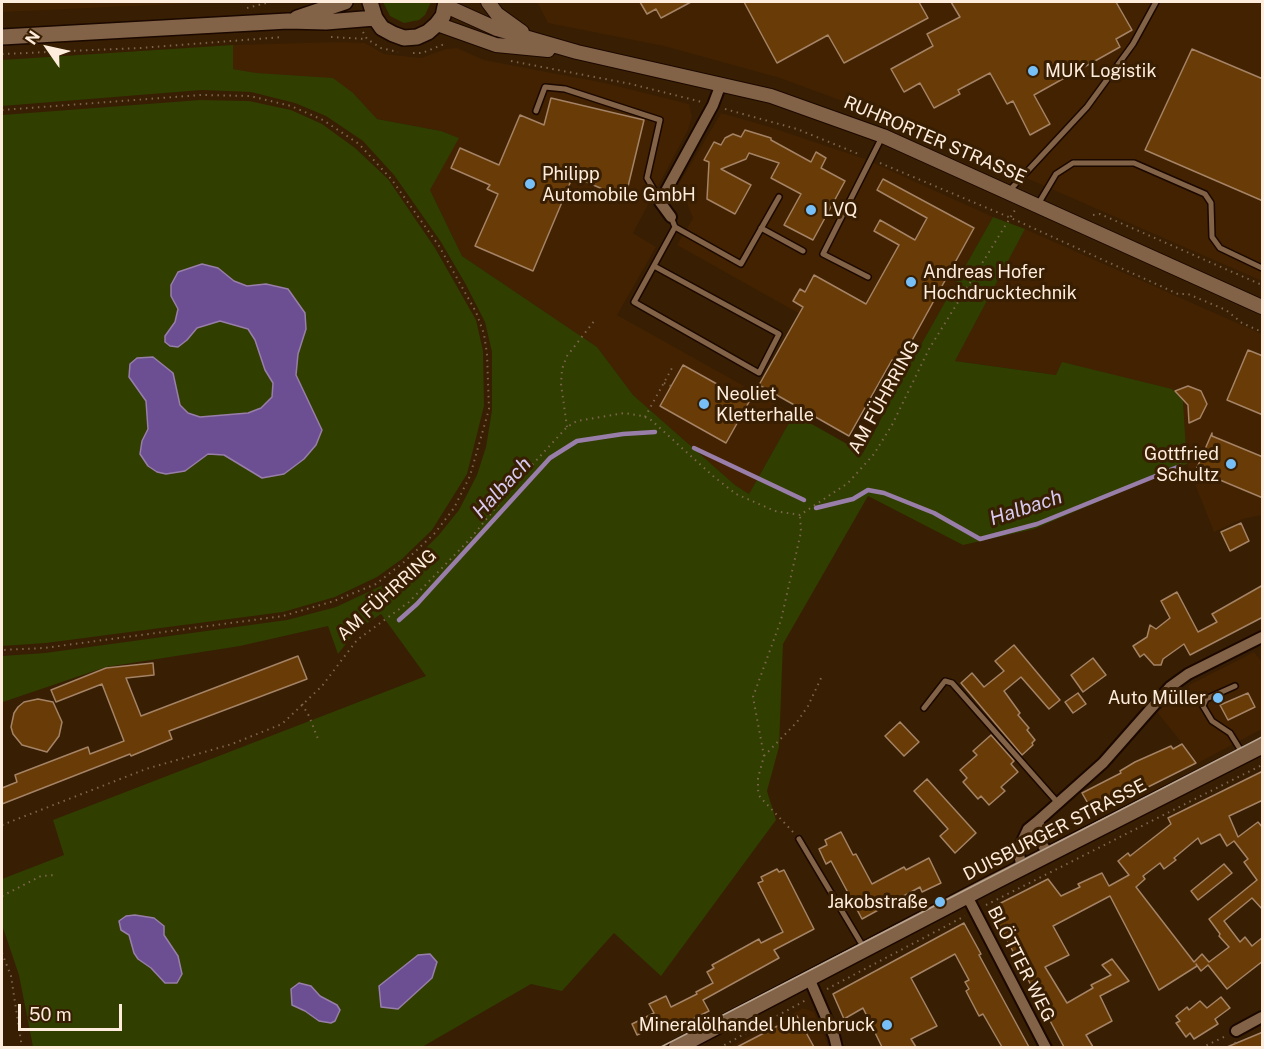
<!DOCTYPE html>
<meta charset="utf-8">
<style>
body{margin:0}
#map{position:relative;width:1264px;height:1049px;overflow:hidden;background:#381e02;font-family:"Public Sans",sans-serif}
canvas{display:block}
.frame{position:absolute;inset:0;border:3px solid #feecdc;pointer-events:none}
.north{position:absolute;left:18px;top:18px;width:60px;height:60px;-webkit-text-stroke:4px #381e02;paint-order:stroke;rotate:304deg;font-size:16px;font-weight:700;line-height:24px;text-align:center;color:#feecdc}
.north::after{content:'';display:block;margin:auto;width:21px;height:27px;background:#feecdc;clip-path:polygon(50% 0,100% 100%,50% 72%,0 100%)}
.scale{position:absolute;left:18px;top:1004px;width:104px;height:27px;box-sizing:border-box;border:3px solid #feecdc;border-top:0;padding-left:8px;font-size:18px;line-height:21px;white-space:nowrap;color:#feecdc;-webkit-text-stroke:4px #381e02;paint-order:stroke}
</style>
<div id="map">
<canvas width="1264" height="1049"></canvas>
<div class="frame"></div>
<div class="north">N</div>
<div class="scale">50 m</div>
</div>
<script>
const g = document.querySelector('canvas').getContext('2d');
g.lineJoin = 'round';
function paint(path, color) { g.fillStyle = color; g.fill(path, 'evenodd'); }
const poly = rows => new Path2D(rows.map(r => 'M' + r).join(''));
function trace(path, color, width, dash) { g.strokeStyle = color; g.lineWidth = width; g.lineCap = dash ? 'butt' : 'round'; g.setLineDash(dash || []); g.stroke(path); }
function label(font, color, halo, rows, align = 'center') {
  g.font = font + ' "Public Sans",sans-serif'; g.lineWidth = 6; g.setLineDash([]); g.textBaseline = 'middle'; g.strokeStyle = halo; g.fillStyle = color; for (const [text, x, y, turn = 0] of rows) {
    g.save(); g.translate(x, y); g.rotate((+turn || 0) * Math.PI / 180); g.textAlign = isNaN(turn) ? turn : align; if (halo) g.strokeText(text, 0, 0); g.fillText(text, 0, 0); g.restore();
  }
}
paint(poly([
 [2,2,219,2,2,12],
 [537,2,1262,2,1262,281,891,119,780,78,664,46,548,23],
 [339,42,365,43,384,54,421,58,446,49,457,48,484,60,605,83,689,104,692,117,688,130,633,233,656,247,617,315,794,414,749,494,735,485,633,395,597,347,462,256,430,190,458,138,441,131,377,119,353,93,233,69,233,45],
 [721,113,770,127,865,159,993,217,905,373,677,245,693,218,679,184],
 [1025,229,1262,334,1262,515,1243,519,1214,532,1187,464,1183,401,1056,375,955,361],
 [1254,652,1262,662,1262,729,1198,763,1157,712,1191,684],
 [803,1008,814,1012,828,1045,827,1048,727,1048]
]), '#422200');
paint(poly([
 [383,2,431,2,425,15,419,20,404,23,390,16],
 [233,45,233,69,256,73,333,78,353,93,377,119,441,131,459,138,430,190,462,256,597,347,633,395,735,485,749,494,794,414,863,453,905,373,993,217,1025,229,955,361,1056,375,1062,362,1172,389,1183,401,1187,464,1034,529,963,545,868,496,783,644,779,747,767,791,776,820,661,976,614,933,562,991,531,984,422,1047,33,1047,19,975,2,925,2,879,64,855,53,820,426,676,381,614,357,630,338,654,328,626,240,646,106,667,3,702,2,656,45,653,287,620,336,607,383,585,408,566,438,536,459,510,477,475,486,447,492,410,492,352,485,322,465,283,441,242,394,175,363,141,326,116,295,103,251,92,202,90,2,106,2,60],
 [200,100,249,101,291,110,322,124,355,148,388,179,435,248,476,320,483,351,484,406,467,474,432,530,402,559,377,577,335,597,283,612,46,643,2,646,2,115]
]), '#303e00');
const water = poly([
 [202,264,218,268,234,281,247,286,266,284,288,289,305,313,306,329,298,354,296,375,322,430,316,445,304,459,284,474,262,478,224,455,208,454,185,471,166,474,157,472,148,466,140,454,142,441,148,429,146,401,129,377,130,364,137,358,153,357,173,373,180,405,188,413,200,417,248,413,261,408,272,397,273,383,265,370,255,340,248,329,220,321,197,328,187,340,178,347,170,346,165,342,165,336,175,322,178,309,171,296,171,285,178,272,202,264],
 [135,915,154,918,164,926,164,935,178,956,182,974,177,983,165,983,151,968,138,959,134,953,129,935,121,930,119,921,126,916,135,915],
 [430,954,437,962,432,978,398,1009,381,1007,379,986,418,955,430,954],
 [299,983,311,986,320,996,337,1005,340,1010,335,1021,331,1023,319,1021,305,1011,292,1005,291,989,299,983]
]);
paint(water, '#6c4f93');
trace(water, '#987ea9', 1.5);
trace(poly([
 [694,448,804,500],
 [816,508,853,499,868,490,884,493,934,513,980,539,1037,524,1180,466],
 [399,620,417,604,550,458,577,441,623,434,655,432]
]), '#987ea9', 4.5);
const building = poly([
 [640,2,691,2,661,18,656,9,647,14,640,2],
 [744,2,919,2,928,18,844,63,828,35,777,63,744,2],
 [951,2,1116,2,1132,30,1116,39,1120,47,1034,95,1050,124,1030,135,1013,101,1007,104,990,73,958,90,960,94,934,108,920,83,904,92,891,69,933,46,927,34,960,17,951,2],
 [1192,49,1263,79,1263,201,1145,150,1192,49],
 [551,98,644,120,625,199,573,176,533,271,475,246,498,194,487,189,490,185,451,168,460,148,499,165,520,115,544,125,551,98],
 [745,130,771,138,771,140,811,162,816,152,826,158,821,168,845,181,813,240,784,225,801,194,771,178,779,163,749,153,746,159,721,169,751,185,735,214,707,199,709,162,704,160,714,142,721,145,725,138,733,134,741,137,745,130],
 [883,179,974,228,899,364,892,360,849,436,759,385,803,307,793,301,800,289,805,292,814,275,866,304,899,245,874,231,880,220,915,240,927,218,877,190,883,179],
 [1248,350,1263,356,1263,415,1227,400,1248,350],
 [683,365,749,402,726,443,660,406,683,365],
 [1188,386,1201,391,1207,404,1200,418,1189,423,1188,405,1175,391,1188,386],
 [1212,433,1212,436,1263,457,1263,498,1196,470,1212,433],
 [1241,523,1249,541,1230,551,1221,532,1241,523],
 [1263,585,1263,617,1190,655,1184,644,1163,659,1161,665,1154,665,1144,654,1140,657,1133,646,1147,637,1150,625,1156,629,1170,618,1161,601,1177,592,1198,632,1217,622,1212,614,1263,585],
 [1014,645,1060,700,1049,709,1021,677,1004,691,1020,713,1018,715,1029,728,1027,730,1035,740,1032,743,1033,745,1022,755,961,683,972,673,984,687,1004,671,995,661,1014,645],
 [298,656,307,679,169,731,172,739,131,756,130,754,2,804,2,788,17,782,15,775,88,747,90,754,124,741,102,684,56,702,51,690,106,668,153,663,154,675,126,678,141,716,298,656],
 [1093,658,1106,675,1083,692,1071,675,1093,658],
 [1078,693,1086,704,1073,713,1065,702,1078,693],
 [1248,693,1255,707,1228,720,1220,705,1248,693],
 [38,699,53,702,62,722,59,736,47,752,22,745,13,734,11,727,14,713,18,707,24,702,38,699],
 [900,722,919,742,904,756,885,736,900,722],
 [991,735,1014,761,1011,764,1018,772,1001,787,1005,791,989,805,981,796,978,799,963,782,967,778,960,770,977,755,973,751,991,735],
 [1182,744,1196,763,1094,814,1082,793,1121,773,1120,771,1135,762,1171,746,1173,749,1182,744],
 [1263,771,1263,800,1229,816,1238,837,1258,822,1263,828,1263,910,1252,898,1224,921,1240,942,1245,937,1252,946,1263,937,1263,961,1227,989,1208,965,1201,971,1196,964,1197,966,1159,990,1110,896,1053,926,1069,955,1045,967,1067,1003,1093,988,1091,985,1111,975,1102,965,1112,959,1129,981,1100,996,1112,1021,1086,1035,1093,1047,1064,1047,992,912,993,907,1048,879,1061,896,1080,887,1078,884,1102,873,1109,886,1129,875,1118,861,1128,853,1130,856,1171,824,1168,818,1263,771],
 [1220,834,1227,846,1234,841,1248,859,1244,862,1257,880,1209,919,1220,934,1219,936,1229,947,1209,962,1202,954,1194,962,1136,887,1145,879,1143,876,1160,863,1164,869,1176,860,1174,858,1198,838,1201,844,1220,834],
 [927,779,976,833,955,853,940,836,948,829,914,791,927,779],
 [841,832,853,855,856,854,872,884,904,867,906,870,929,858,941,883,922,892,920,887,862,919,831,861,826,864,819,849,827,845,825,840,841,832],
 [1224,864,1232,873,1198,900,1191,891,1224,864],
 [777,869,779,872,784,870,814,929,774,950,779,958,703,1000,709,1011,671,1030,666,1021,637,1035,632,1024,654,1013,649,1004,666,996,671,1007,697,994,696,992,713,983,707,972,714,968,712,965,759,939,761,943,783,932,758,883,763,881,761,877,777,869],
 [964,923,981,954,979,955,1029,1047,1002,1047,983,1014,979,1016,966,991,969,989,965,982,969,980,955,954,911,978,937,1026,911,1039,916,1047,882,1047,863,1008,844,1019,833,994,964,923],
 [1221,997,1230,1008,1215,1019,1218,1024,1194,1039,1190,1033,1186,1037,1176,1023,1180,1021,1176,1016,1187,1007,1189,1010,1200,1001,1207,1008,1221,997],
 [797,1016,814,1047,737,1047,797,1016],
 [1263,1032,1263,1047,1227,1047,1263,1032]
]);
paint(building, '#693c07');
trace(building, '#a48366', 1.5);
const service = poly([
 [536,111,545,87,565,89,660,120,647,178,660,200],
 [1009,191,1087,107,1133,44,1156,2],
 [1037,206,1056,174,1073,163,1134,163,1205,194,1211,203,1212,237,1220,248,1262,268],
 [675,227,741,264,779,197],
 [761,228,803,251],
 [654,266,779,334,759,373,634,302,675,227,671,217],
 [868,277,823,254,882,137],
 [1235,686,1206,699,1203,706,1212,721,1230,733,1243,754],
 [924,708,945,681,952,683,1058,803],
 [799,839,864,948]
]);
const minor = poly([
 [671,217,660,202,713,105,721,84],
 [1049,855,1038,838,1039,820,1103,763,1170,687,1188,674,1262,637],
 [1022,868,1018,850,1028,829,1039,820],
 [967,896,1046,1048],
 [809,978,834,1036,837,1048],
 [1236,1031,1262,1017]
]);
const tertiary = poly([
 [488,2,497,14,522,32],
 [446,6,497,29,577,52,771,96,883,136,1262,307],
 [437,24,496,45,548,50]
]);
const secondary = poly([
 [370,2,375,18,382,28,393,34,404,38,417,37,428,32,437,24,443,16,446,2],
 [297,18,345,2],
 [2,37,288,21,326,22,375,18],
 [676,1048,988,885,1262,746]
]);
trace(service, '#1b0800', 8);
trace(minor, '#1b0800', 14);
trace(tertiary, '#1b0800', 16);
trace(secondary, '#1b0800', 18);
trace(poly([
 [247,8,270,2],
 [363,32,367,39,381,48,398,52],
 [331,37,367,39],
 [413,53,422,53,447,43],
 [2,54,140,48,283,37],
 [511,61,631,84,702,102],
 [725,109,797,129,861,155],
 [2,110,201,95,250,96,291,106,323,120,359,144,392,180,439,246,476,312,484,334,487,354,489,409,470,476,454,508,435,533,404,562,376,584,334,601,283,616,44,648,2,650],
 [880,163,1011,218,1178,294,1188,294,1226,310,1242,323,1262,332],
 [1093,215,1100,214,1262,285],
 [664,383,671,386],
 [645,417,672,368],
 [567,427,561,384,562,369,567,356,595,320],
 [302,704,309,716,318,739],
 [2,719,2,725],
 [764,756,797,722,808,706,822,676],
 [2,825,146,769,232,744,282,724,322,686,357,640,409,602,470,539,520,478,567,427,577,421,624,413,643,416,651,420,713,476,736,494,775,511,800,515,848,483,874,454,892,425,929,349,1015,210],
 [793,832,760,797,758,790,758,778,764,756,753,697,781,620,801,532,800,515],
 [2,896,41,876,56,875],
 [986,905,1262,765],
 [2,953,11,976,22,1048],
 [827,989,965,916],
 [1235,1042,1237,1048],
 [719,1048,806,1000],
 [1201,1048,1226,1036]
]), '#7c654d', 2, [1.5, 4.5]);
trace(service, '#826347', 5);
trace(minor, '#826347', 10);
trace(tertiary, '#826347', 14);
trace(secondary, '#826347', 15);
trace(poly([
 [659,1048,1262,737]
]), '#b9a590', 1.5);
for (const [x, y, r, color] of [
 [1033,71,6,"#77c0f7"],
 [530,184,6,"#77c0f7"],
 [811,210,6,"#77c0f7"],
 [911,282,6,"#77c0f7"],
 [704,404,6,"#77c0f7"],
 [1231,464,6,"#77c0f7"],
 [1218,698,6,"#77c0f7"],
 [940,902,6,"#77c0f7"],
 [887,1025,6,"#77c0f7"]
]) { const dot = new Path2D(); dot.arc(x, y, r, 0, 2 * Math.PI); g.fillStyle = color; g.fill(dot); trace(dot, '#381e02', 2); }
label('18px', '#feecdc', '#381e02', [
 ["MUK Logistik",1045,71],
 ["Philipp",542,174],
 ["Automobile GmbH",542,195],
 ["LVQ",823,210],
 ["Andreas Hofer",923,272],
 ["Hochdrucktechnik",923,293],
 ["Neoliet",716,394],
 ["Kletterhalle",716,415],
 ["Gottfried",1219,454,"right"],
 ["Schultz",1219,475,"right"],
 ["Auto Müller",1206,698,"right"],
 ["Jakobstraße",928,902,"right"],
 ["Mineralölhandel Uhlenbruck",875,1025,"right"]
], 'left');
label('18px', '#feecdc', '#381e02', [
 ["RUHRORTER STRASSE",935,140,23],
 ["AM FÜHRRING",884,397,-61],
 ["AM FÜHRRING",387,595,-42],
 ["DUISBURGER STRASSE",1055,830,-27],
 ["BLÖTTER WEG",1021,964,63]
]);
label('italic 20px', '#d9caf1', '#381e02', [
 ["Halbach",502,488,-47],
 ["Halbach",1026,508,-18]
]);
</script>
